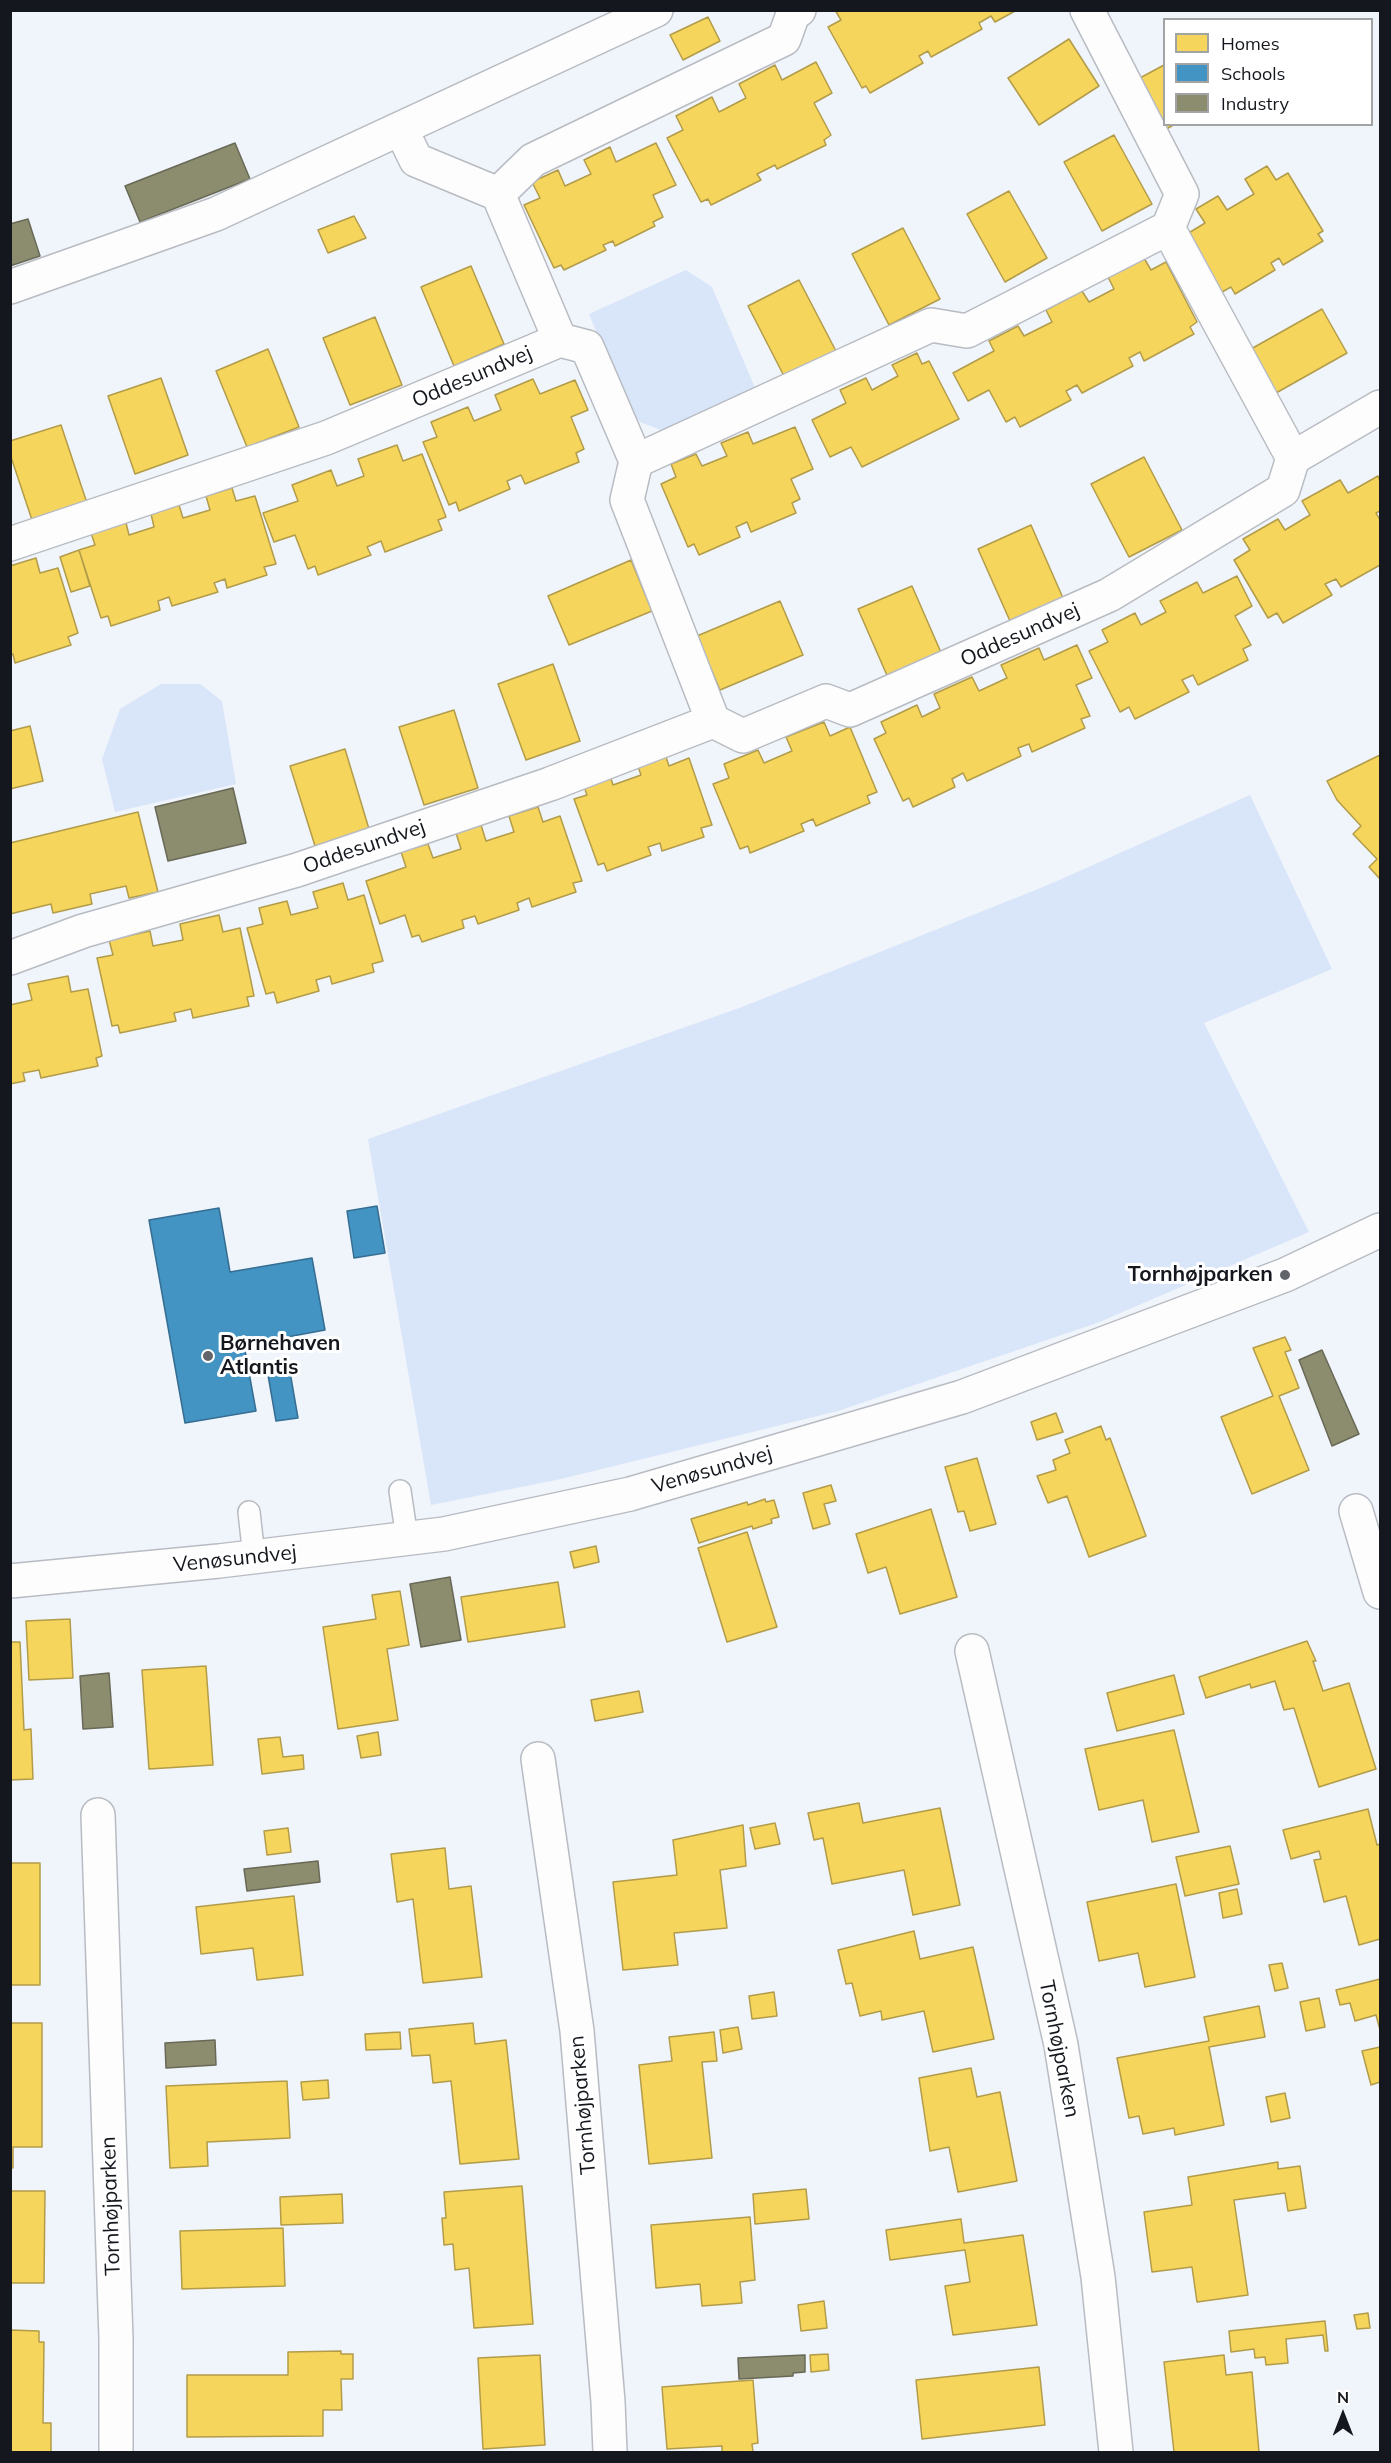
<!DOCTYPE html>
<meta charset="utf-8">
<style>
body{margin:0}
#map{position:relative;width:1391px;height:2463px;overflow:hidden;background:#f0f4fb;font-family:Mulish,sans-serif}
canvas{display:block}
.frame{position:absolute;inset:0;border:12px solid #14181e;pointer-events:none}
.legend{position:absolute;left:1163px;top:18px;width:210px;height:108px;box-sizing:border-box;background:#fff;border:2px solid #a1a3a5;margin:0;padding:8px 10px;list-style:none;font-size:18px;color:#14181e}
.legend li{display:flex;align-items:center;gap:12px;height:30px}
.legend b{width:30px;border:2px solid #a1a3a5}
.north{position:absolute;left:1313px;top:2385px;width:60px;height:60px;-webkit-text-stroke:4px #fff;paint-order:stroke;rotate:0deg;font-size:16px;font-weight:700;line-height:24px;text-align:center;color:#14181e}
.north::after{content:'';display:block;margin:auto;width:21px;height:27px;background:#14181e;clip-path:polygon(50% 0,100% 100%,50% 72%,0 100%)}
</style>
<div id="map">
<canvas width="1391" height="2463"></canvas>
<div class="frame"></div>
<ul class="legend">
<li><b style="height:16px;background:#f6d55c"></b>Homes</li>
<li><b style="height:16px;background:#4393c3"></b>Schools</li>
<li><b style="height:16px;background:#8c8c6e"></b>Industry</li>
</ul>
<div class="north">N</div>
</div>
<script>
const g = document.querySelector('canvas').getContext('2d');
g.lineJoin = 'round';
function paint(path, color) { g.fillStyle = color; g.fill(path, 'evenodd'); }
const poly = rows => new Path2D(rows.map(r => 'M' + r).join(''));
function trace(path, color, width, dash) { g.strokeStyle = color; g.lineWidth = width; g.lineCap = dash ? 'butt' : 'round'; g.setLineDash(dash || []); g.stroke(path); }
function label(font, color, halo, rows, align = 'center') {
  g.font = font + ' Mulish,sans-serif'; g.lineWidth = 6; g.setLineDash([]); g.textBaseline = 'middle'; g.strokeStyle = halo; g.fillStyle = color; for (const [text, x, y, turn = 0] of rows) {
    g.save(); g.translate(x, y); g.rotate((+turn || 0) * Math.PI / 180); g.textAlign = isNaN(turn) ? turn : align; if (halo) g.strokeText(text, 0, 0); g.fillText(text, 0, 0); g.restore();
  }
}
paint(poly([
 [686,270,712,287,756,390,679,429,661,430,640,422,627,407,589,314],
 [161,684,200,684,222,701,236,784,115,812,102,759,120,709],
 [1250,795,1332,969,1204,1023,1309,1232,1097,1323,838,1411,561,1479,431,1505,368,1139,742,1007,1048,885]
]), '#d9e5f9');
const homes = poly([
 [835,10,1017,10,995,22,991,16,979,23,982,29,931,57,928,51,919,56,923,63,870,93,866,86,862,88,828,27,841,20,835,10],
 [708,17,720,41,683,60,670,35,708,17],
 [1069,39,1099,86,1039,125,1008,78,1069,39],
 [816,62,832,93,814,103,831,135,824,140,826,145,777,169,775,165,757,174,761,180,711,205,708,199,701,202,667,138,683,130,676,116,712,97,719,112,746,98,739,84,775,65,782,80,816,62],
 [1164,65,1164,124,1175,124,1165,130,1138,79,1164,65],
 [1114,135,1152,204,1102,231,1064,162,1114,135],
 [656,143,676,185,653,195,663,217,653,222,655,226,615,246,613,241,603,245,606,250,564,270,561,265,554,268,524,205,540,198,532,182,558,170,565,186,591,174,584,160,610,147,616,162,656,143],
 [1267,166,1276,180,1288,173,1323,231,1318,234,1323,241,1283,265,1279,258,1271,263,1275,270,1235,294,1231,287,1222,292,1187,234,1205,223,1196,209,1218,196,1227,210,1254,194,1245,179,1267,166],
 [1009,191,1047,258,1005,282,967,214,1009,191],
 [354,216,366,238,328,253,318,230,354,216],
 [903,228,940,299,889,325,852,254,903,228],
 [1144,258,1151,270,1166,262,1197,322,1190,327,1194,334,1144,361,1140,352,1129,358,1133,366,1082,393,1077,385,1066,391,1071,400,1020,427,1015,417,1006,422,989,390,968,401,953,373,994,351,989,341,1018,326,1024,336,1052,322,1046,310,1082,291,1089,302,1114,289,1108,277,1144,258],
 [471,266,504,344,454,366,421,287,471,266],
 [799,280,837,353,786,380,748,306,799,280],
 [1322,309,1347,353,1276,393,1251,349,1322,309],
 [375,317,402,385,350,405,323,338,375,317],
 [268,349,299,427,247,447,216,371,268,349],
 [917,353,922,364,929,361,959,419,862,467,851,447,830,457,812,420,846,403,840,390,866,378,872,390,898,376,892,365,917,353],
 [161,378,188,455,135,474,108,396,161,378],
 [533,379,540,394,575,380,588,410,571,417,584,449,576,453,579,462,525,484,521,475,507,481,510,489,459,511,456,502,449,505,423,442,437,437,431,422,468,407,474,421,501,410,495,395,533,379],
 [61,425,87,503,32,520,10,454,10,441,61,425],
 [795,427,813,469,791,479,800,499,792,503,796,513,751,532,747,522,736,527,740,537,699,555,694,544,688,547,661,484,676,477,671,464,696,454,702,466,727,456,721,443,748,432,753,444,795,427],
 [397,445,403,461,422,454,446,517,438,520,442,530,385,552,381,541,367,547,371,555,318,575,315,566,308,569,295,535,274,542,263,513,298,501,292,485,331,470,337,486,364,476,358,459,397,445],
 [1144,457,1182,530,1129,557,1091,484,1144,457],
 [1378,476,1380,481,1380,511,1376,513,1380,520,1380,565,1341,587,1336,579,1325,584,1332,595,1283,623,1277,613,1268,618,1234,560,1250,550,1243,539,1278,519,1285,530,1310,515,1302,501,1340,480,1348,493,1378,476],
 [232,488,236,501,255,496,276,564,264,567,267,575,227,588,225,579,214,583,218,592,172,606,169,597,158,601,160,610,111,626,108,616,101,618,79,550,95,545,91,533,126,523,129,535,154,527,151,514,179,505,183,518,210,510,206,496,232,488],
 [1031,525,1063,598,1010,621,978,549,1031,525],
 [79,550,90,586,71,592,60,557,79,550],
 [36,558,40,573,58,568,78,633,68,637,71,645,15,663,13,654,10,655,10,566,36,558],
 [631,560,652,611,569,645,548,596,631,560],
 [1237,576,1252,606,1235,616,1251,645,1243,649,1248,660,1198,685,1193,675,1182,680,1189,692,1135,719,1129,707,1120,712,1089,651,1108,642,1102,630,1135,613,1141,625,1166,612,1160,601,1197,582,1203,593,1237,576],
 [912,586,943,657,889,680,858,609,912,586],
 [780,601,803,655,720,690,697,636,780,601],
 [1077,645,1092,678,1076,685,1090,716,1081,719,1085,728,1032,752,1029,744,1018,748,1021,756,967,781,963,773,952,779,955,787,913,807,909,798,903,801,874,739,886,733,881,722,917,705,922,717,940,708,934,694,972,677,979,691,1007,678,1001,665,1039,648,1044,660,1077,645],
 [553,664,580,741,526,760,498,684,553,664],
 [454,710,478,788,424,805,399,727,454,710],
 [824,722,830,736,850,727,877,792,867,796,870,803,816,826,813,819,801,824,804,831,750,853,748,846,740,849,713,784,729,778,724,764,758,750,764,763,792,751,786,737,824,722],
 [30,726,43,781,10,789,10,731,30,726],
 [345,749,369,829,315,846,290,766,345,749],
 [664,751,669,766,689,758,712,825,701,828,704,837,662,851,660,843,648,847,651,855,607,871,604,863,598,865,574,799,587,795,582,781,609,772,613,785,641,775,636,761,664,751],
 [1380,755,1380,879,1369,867,1377,859,1353,834,1361,826,1337,800,1327,781,1380,755],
 [538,807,543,822,560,816,582,881,573,883,576,892,532,907,529,898,517,903,519,910,478,924,475,916,462,920,464,928,422,942,419,935,412,937,405,915,380,924,366,881,406,867,401,852,428,844,433,858,461,849,456,833,481,825,486,841,514,832,509,816,538,807],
 [138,812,158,892,129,898,126,886,90,894,92,904,53,913,51,904,10,914,10,843,138,812],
 [343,883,348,900,364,895,383,961,372,964,374,972,332,984,330,976,316,980,319,991,277,1003,274,992,266,994,247,928,263,924,259,908,287,901,291,915,318,908,313,892,343,883],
 [219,915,223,932,240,928,254,996,247,997,249,1006,193,1018,191,1009,174,1013,176,1021,120,1033,118,1025,112,1026,97,958,113,955,109,940,150,931,153,946,183,940,180,924,219,915],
 [68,976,71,992,88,989,102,1056,96,1058,98,1066,41,1078,39,1070,23,1073,25,1081,10,1084,10,1005,32,1000,28,984,68,976],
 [1285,1337,1291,1350,1285,1352,1299,1388,1279,1396,1309,1470,1252,1494,1221,1417,1273,1396,1253,1348,1285,1337],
 [1056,1413,1063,1432,1037,1440,1031,1422,1056,1413],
 [1101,1426,1106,1440,1110,1438,1146,1536,1089,1557,1067,1496,1048,1503,1037,1476,1056,1470,1053,1460,1070,1453,1065,1440,1101,1426],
 [977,1458,996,1524,970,1531,964,1511,958,1512,945,1467,977,1458],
 [831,1485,836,1501,824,1504,830,1524,813,1529,803,1493,831,1485],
 [765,1499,766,1502,774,1500,779,1517,771,1519,772,1523,753,1529,752,1526,699,1543,691,1519,747,1502,748,1505,765,1499],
 [931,1509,957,1597,900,1614,886,1567,868,1573,856,1534,931,1509],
 [747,1532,777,1627,727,1642,698,1548,747,1532],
 [596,1546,599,1562,574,1568,570,1552,596,1546],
 [558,1582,565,1627,468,1642,461,1597,558,1582],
 [400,1591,409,1645,387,1649,398,1720,338,1729,323,1627,376,1619,372,1595,400,1591],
 [70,1619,73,1678,29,1680,26,1621,70,1619],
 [1307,1641,1316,1661,1313,1661,1323,1691,1349,1683,1376,1769,1319,1787,1294,1708,1284,1710,1275,1681,1251,1688,1250,1684,1206,1698,1199,1677,1307,1641],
 [10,1642,20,1642,24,1730,31,1729,33,1779,10,1780,10,1642],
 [206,1666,213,1765,149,1769,142,1670,206,1666],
 [1174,1675,1184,1714,1117,1731,1107,1693,1174,1675],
 [639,1691,643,1712,595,1721,591,1700,639,1691],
 [1174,1730,1199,1832,1152,1842,1143,1800,1099,1810,1085,1749,1174,1730],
 [378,1732,381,1755,361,1758,357,1736,378,1732],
 [280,1737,283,1757,303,1755,304,1769,262,1774,258,1739,280,1737],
 [859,1803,863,1823,940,1808,960,1905,913,1915,904,1870,832,1884,823,1838,814,1840,808,1813,859,1803],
 [1368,1809,1377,1845,1380,1844,1380,1939,1359,1945,1346,1896,1324,1902,1314,1860,1321,1859,1319,1851,1291,1859,1283,1830,1368,1809],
 [775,1823,780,1844,755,1849,750,1828,775,1823],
 [743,1825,746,1866,720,1870,727,1928,674,1933,678,1965,623,1970,613,1882,677,1875,673,1840,743,1825],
 [288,1828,291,1852,267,1855,264,1831,288,1828],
 [1230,1846,1239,1884,1185,1896,1176,1857,1230,1846],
 [445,1848,449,1889,471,1886,482,1977,423,1983,413,1899,397,1902,391,1854,445,1848],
 [10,1863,40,1863,40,1985,10,1985,10,1863],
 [1176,1884,1195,1977,1145,1987,1138,1953,1099,1961,1087,1902,1176,1884],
 [1237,1889,1242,1914,1223,1918,1219,1893,1237,1889],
 [294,1896,303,1975,257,1980,253,1948,201,1954,196,1907,294,1896],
 [914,1931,920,1959,973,1947,994,2039,933,2052,924,2011,882,2020,881,2011,860,2016,852,1983,846,1984,838,1950,914,1931],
 [1282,1963,1288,1988,1275,1991,1269,1965,1282,1963],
 [1380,1979,1380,2030,1376,2015,1355,2021,1350,2003,1340,2005,1336,1990,1380,1979],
 [774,1992,777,2016,752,2019,749,1996,774,1992],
 [1319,1998,1325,2027,1306,2031,1300,2002,1319,1998],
 [1259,2006,1265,2037,1209,2047,1224,2125,1175,2135,1174,2128,1143,2134,1139,2116,1129,2118,1117,2058,1209,2041,1204,2017,1259,2006],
 [10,2023,42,2023,42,2147,13,2147,13,2168,10,2168,10,2023],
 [473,2023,475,2044,506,2040,519,2159,460,2164,451,2081,433,2083,430,2055,412,2056,409,2029,473,2023],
 [738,2027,742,2049,723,2053,720,2030,738,2027],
 [400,2032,401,2049,366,2050,365,2034,400,2032],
 [714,2032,717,2061,702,2062,712,2158,649,2164,639,2065,672,2061,669,2037,714,2032],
 [1380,2047,1380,2082,1371,2085,1362,2051,1380,2047],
 [971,2068,977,2097,1000,2092,1017,2181,958,2192,949,2147,930,2151,919,2078,971,2068],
 [328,2080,329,2098,303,2100,301,2082,328,2080],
 [287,2081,290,2138,207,2142,208,2166,170,2168,166,2086,287,2081],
 [1285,2093,1290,2118,1271,2122,1266,2097,1285,2093],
 [1278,2162,1278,2169,1300,2166,1306,2208,1288,2211,1285,2193,1234,2200,1248,2295,1197,2302,1192,2267,1152,2272,1144,2212,1192,2205,1188,2177,1278,2162],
 [522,2186,533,2324,474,2328,469,2268,455,2270,453,2244,444,2245,442,2218,446,2218,444,2192,522,2186],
 [806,2189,809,2219,755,2224,753,2194,806,2189],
 [10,2191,45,2191,44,2283,10,2283,10,2191],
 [342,2194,343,2223,281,2225,280,2197,342,2194],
 [750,2217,755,2280,740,2282,742,2303,702,2306,700,2284,656,2288,651,2225,750,2217],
 [961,2219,964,2243,1023,2235,1037,2325,953,2335,945,2286,970,2282,965,2250,890,2260,886,2230,961,2219],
 [283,2228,285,2286,182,2289,180,2231,283,2228],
 [824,2301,827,2328,801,2331,798,2305,824,2301],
 [1368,2313,1370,2328,1357,2329,1354,2315,1368,2313],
 [1325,2321,1328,2351,1325,2351,1323,2335,1286,2339,1288,2363,1266,2365,1265,2357,1255,2358,1254,2349,1231,2352,1229,2331,1325,2321],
 [10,2330,39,2331,39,2342,44,2342,43,2423,51,2423,51,2452,10,2452,10,2330],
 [341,2351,341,2354,353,2354,353,2379,341,2379,342,2410,323,2410,323,2436,187,2437,187,2375,288,2375,288,2352,341,2351],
 [828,2354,829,2370,811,2372,810,2355,828,2354],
 [540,2355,545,2445,483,2449,478,2358,540,2355],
 [1224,2355,1226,2375,1252,2372,1259,2452,1174,2452,1164,2362,1224,2355],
 [1039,2367,1045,2425,922,2439,916,2380,1039,2367],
 [753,2380,758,2443,752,2444,753,2452,722,2452,722,2446,667,2449,662,2387,753,2380]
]);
paint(homes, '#f6d55c');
trace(homes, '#b29c49', 1.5);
const schools = poly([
 [377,1206,385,1253,354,1258,347,1211,377,1206],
 [219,1208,230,1272,312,1258,325,1330,244,1345,256,1411,185,1423,149,1220,219,1208],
 [290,1372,298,1418,276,1421,268,1375,290,1372]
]);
paint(schools, '#4393c3');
trace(schools, '#356e92', 1.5);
const industry = poly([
 [235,143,250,179,140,222,125,186,235,143],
 [28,219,40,256,10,266,10,224,28,219],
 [233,788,246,843,168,861,155,807,233,788],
 [1322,1350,1359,1434,1332,1446,1299,1360,1322,1350],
 [450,1577,461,1640,421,1647,410,1584,450,1577],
 [109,1673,113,1727,83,1729,80,1676,109,1673],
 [318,1861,320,1882,247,1891,244,1869,318,1861],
 [215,2040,216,2065,166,2068,165,2043,215,2040],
 [805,2355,805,2372,793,2373,793,2376,739,2379,738,2358,805,2355]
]);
paint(industry, '#8c8c6e');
trace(industry, '#686956', 1.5);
const service = poly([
 [400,1491,407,1538],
 [249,1512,254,1557]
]);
const minor = poly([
 [799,10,793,14,784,39,533,160,498,194,560,340,587,347,636,461,627,500,713,721,743,736,826,701,850,710,1109,595,1283,490,1293,458,1168,228,1182,194,1087,10],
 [401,129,416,160,498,194],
 [10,287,216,214,656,10],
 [1293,458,1380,407],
 [636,461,931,325,967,331,1168,228],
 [10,544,326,438,560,340],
 [10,958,83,931,297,870,550,784,713,721],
 [1356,1511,1380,1592],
 [10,1581,219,1561,444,1534,630,1494,962,1397,1285,1275,1380,1230],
 [972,1651,1061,2045,1098,2277,1116,2452],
 [538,1759,577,2031,608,2402,610,2452],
 [98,1815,116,2339,116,2452]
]);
trace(service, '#b8bcc2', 24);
trace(minor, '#b8bcc2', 36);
trace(service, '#fdfdfe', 21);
trace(minor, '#fdfdfe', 33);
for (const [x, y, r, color] of [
 [1285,1275,6,"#61656b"],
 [208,1356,6,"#61656b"]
]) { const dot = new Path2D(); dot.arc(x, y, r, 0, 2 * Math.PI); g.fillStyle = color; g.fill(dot); trace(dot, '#fff', 2); }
label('21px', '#14181e', '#fff', [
 ["Oddesundvej",472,377,-23],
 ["Oddesundvej",1020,635,-24],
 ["Oddesundvej",364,847,-19],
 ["Venøsundvej",712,1470,-16],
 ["Venøsundvej",235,1559,-6],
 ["Tornhøjparken",1059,2049,79],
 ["Tornhøjparken",583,2105,-95],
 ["Tornhøjparken",111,2206,-92]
]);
label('bold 21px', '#14181e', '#fff', [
 ["Tornhøjparken",1273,1275],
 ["Børnehaven",220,1344,"left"],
 ["Atlantis",220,1368,"left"]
], 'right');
</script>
